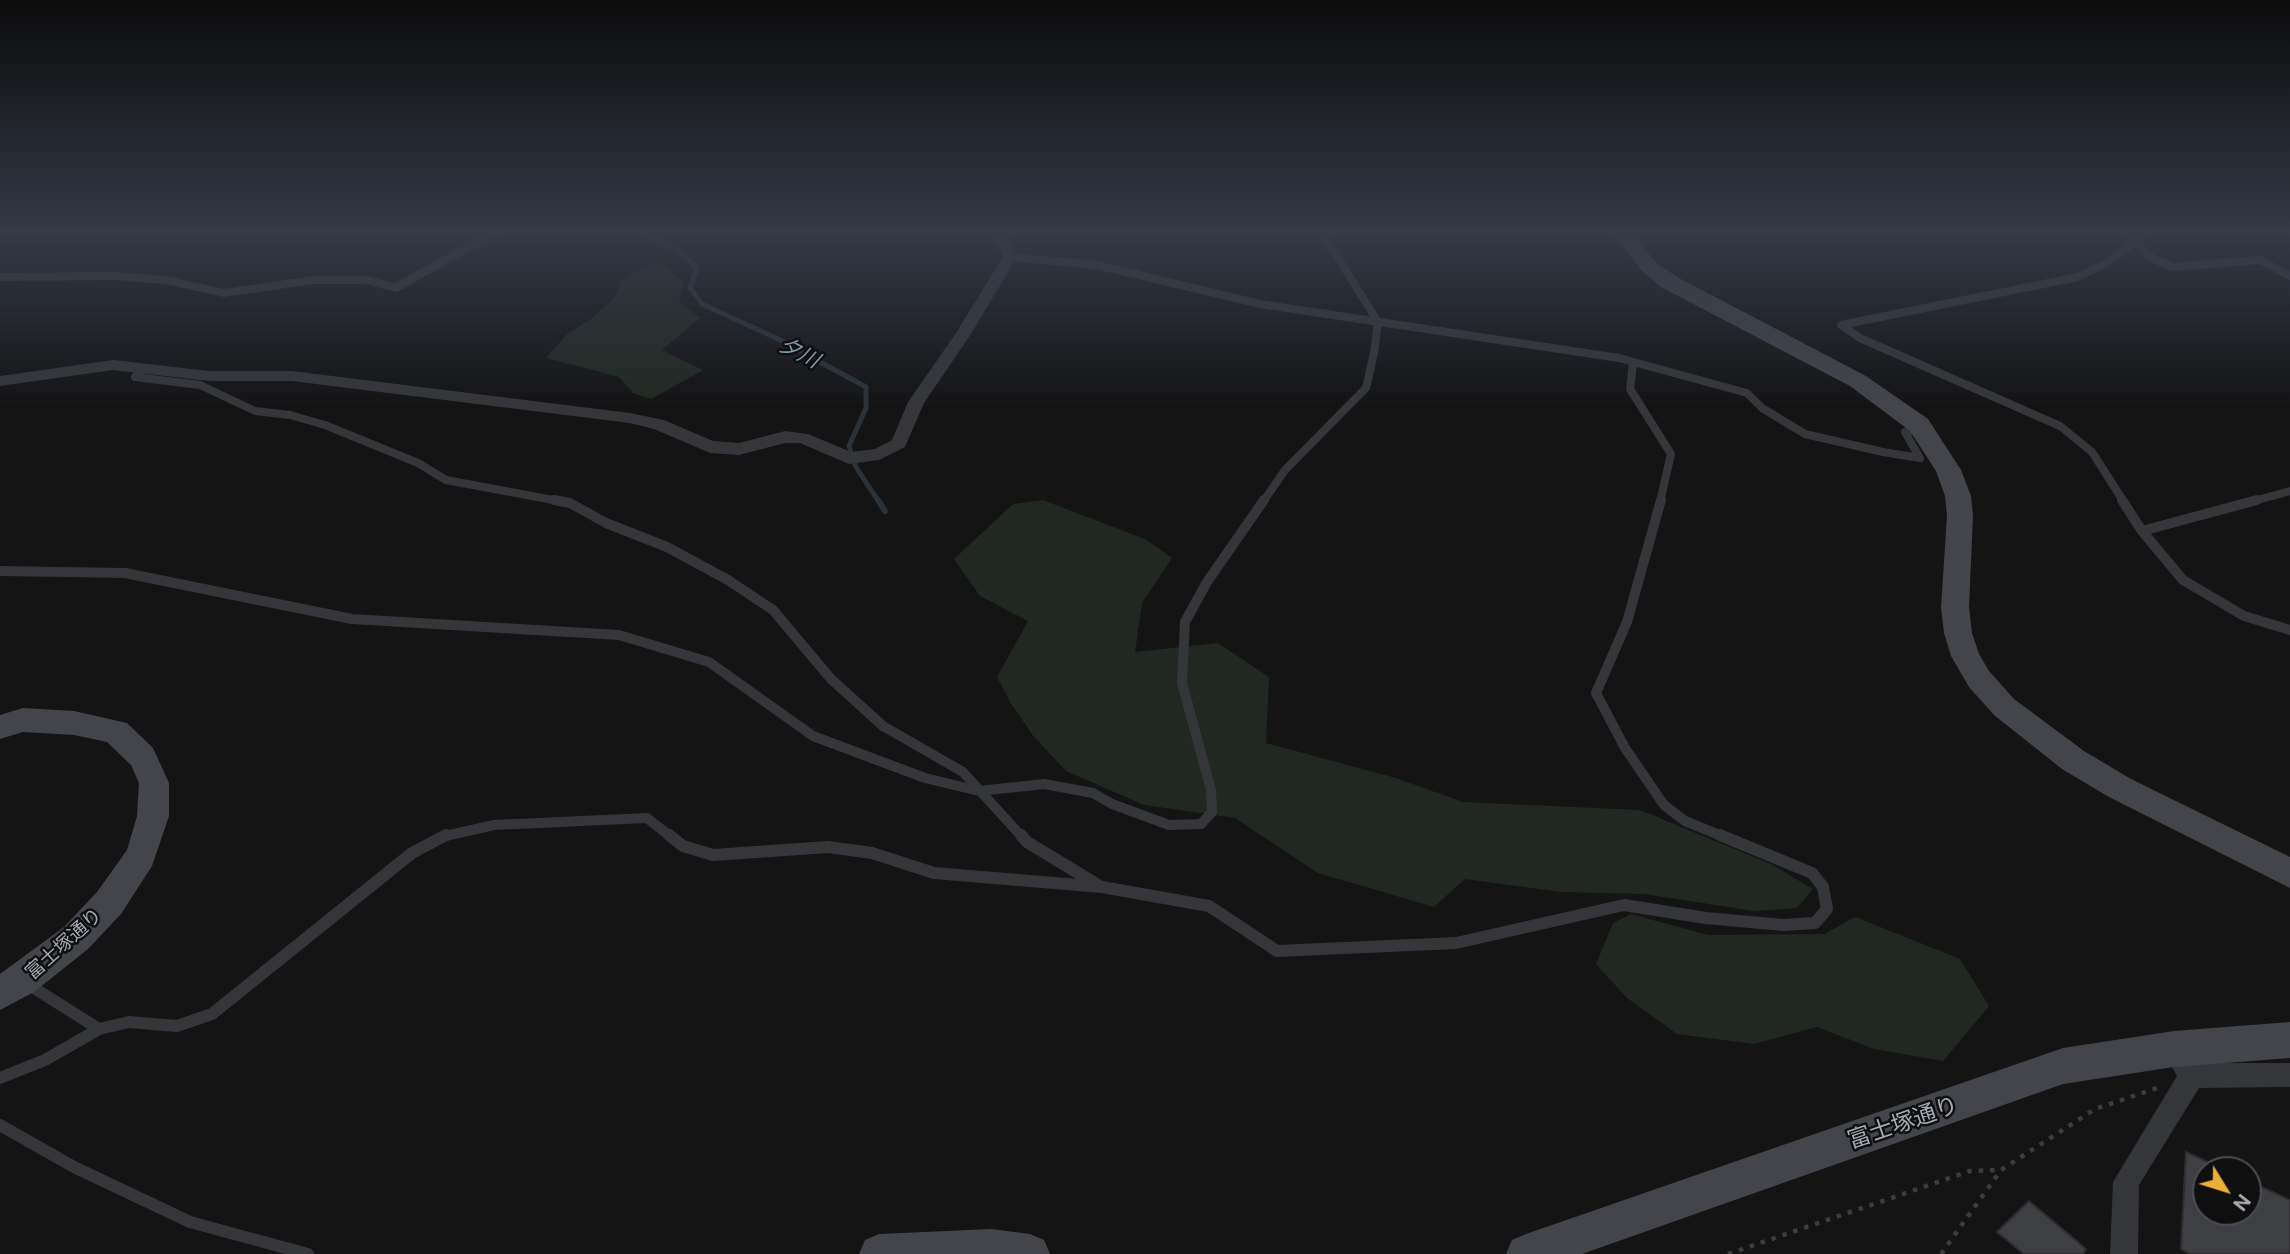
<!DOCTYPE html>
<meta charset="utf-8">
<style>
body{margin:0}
#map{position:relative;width:2290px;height:1254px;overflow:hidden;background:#141415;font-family:"Public Sans",sans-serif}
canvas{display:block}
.north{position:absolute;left:2192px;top:1156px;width:70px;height:70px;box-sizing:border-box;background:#0f0f10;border:2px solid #4b4d52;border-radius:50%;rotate:128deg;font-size:19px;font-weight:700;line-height:28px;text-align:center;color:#a6aab5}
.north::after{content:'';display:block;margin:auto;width:24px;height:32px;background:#ebb036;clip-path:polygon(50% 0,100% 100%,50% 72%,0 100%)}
</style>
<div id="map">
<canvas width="2290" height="1254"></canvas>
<div class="north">N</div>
</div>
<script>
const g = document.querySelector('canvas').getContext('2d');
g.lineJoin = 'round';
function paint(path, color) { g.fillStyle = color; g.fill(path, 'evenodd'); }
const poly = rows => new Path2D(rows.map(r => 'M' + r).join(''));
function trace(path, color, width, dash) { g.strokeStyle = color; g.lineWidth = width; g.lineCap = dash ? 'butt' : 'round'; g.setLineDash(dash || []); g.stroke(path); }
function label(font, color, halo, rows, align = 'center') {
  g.font = font + ' "Public Sans","Noto Sans JP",sans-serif'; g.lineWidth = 5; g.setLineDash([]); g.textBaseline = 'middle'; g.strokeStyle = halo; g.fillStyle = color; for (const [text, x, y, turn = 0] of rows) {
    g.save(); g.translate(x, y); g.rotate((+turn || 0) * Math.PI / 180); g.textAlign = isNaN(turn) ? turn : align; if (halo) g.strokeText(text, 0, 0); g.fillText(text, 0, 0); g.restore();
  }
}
paint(poly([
 [660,261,683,282,679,302,700,318,662,350,703,370,651,399,633,393,619,377,546,358,567,334,591,319,616,296,621,279],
 [1043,500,1147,540,1172,558,1142,603,1135,652,1218,643,1269,677,1266,743,1396,778,1463,802,1640,810,1771,864,1813,889,1797,908,1754,911,1644,894,1561,892,1465,879,1434,907,1318,873,1235,818,1144,805,1066,771,1034,737,1010,702,997,677,1028,621,980,596,954,559,1013,504],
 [1631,914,1708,935,1825,934,1855,917,1960,959,1989,1006,1943,1061,1874,1049,1817,1027,1754,1044,1677,1034,1627,998,1596,964,1613,923]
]), '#202821');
trace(poly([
 [644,232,681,253,697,268,690,288,702,304,778,339,866,387,866,408,849,446,856,467,879,502]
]), '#2a3239', 5);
trace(poly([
 [878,500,885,511]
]), '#2a3239', 6);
const building = poly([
 [2186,1152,2225,1170,2206,1170,2206,1212,2248,1212,2248,1181,2290,1200,2290,1254,2190,1254,2181,1249,2186,1152],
 [2029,1201,2086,1249,2083,1254,2024,1254,1997,1232,2029,1201]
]);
paint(building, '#3e3f42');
trace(building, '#2e2e31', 2);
trace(poly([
 [1728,1254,1970,1171,2001,1170],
 [1941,1254,2001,1170,2095,1109,2157,1088]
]), '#3b3d41', 4.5, [4.5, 7]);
trace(poly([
 [2124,232,2152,258,2173,267,2260,260,2290,276],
 [1010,257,1097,265,1260,304,1619,358,1747,393,1762,408,1805,434,1883,452,1920,458,1905,432,1921,429],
 [1633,362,1630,389,1671,454,1660,502],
 [141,369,135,377,200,385,255,411,290,415,325,425,418,463,446,480,564,502],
 [1263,502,1285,470,1366,388,1374,353,1378,322,1322,232],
 [2124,502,2092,452,2060,426,1860,338,1841,325,2078,277,2106,263,2149,232],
 [2250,502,2290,491]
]), '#35363a', 8);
trace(poly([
 [554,500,570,503,606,523,667,547,728,580,773,610,831,679,883,726,963,772,1022,837],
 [1661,500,1627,622,1596,693,1625,748,1664,805,1685,821,1724,837],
 [2122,500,2142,531,2183,580,2244,616,2290,630],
 [2142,531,2257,500],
 [0,571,125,573,352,619,619,635,709,662,813,736,925,778,979,791,1044,784,1093,793,1112,804,1169,825,1201,824,1212,812,1211,790,1182,683,1185,622,1207,582,1264,500],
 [441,837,494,825,647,818,671,837]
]), '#35363a', 10);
trace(poly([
 [669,835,683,846,713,855,828,847,872,853,934,873,1102,887,1209,906,1277,951,1456,943,1624,905,1706,918,1783,925,1815,923,1827,909,1823,887,1812,873,1720,835],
 [1021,835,1027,842,1098,885],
 [99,1029,129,1022,177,1026,212,1014,412,853,446,835],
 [0,1078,45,1060,99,1029,26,983],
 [0,1125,74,1167,190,1222,308,1254]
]), '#35363a', 12);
paint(poly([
 [487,232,504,232,397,292,366,284,313,284,224,297,165,284,114,280,0,281,0,273,114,272,165,276,224,289,313,276,366,276,395,283,487,232],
 [992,232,1006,232,1017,257,969,337,924,403,905,447,879,460,849,464,800,443,785,443,739,455,710,453,654,429,630,423,292,381,209,381,113,370,0,386,0,376,113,360,209,371,292,371,630,413,664,420,713,441,739,443,785,431,808,434,851,452,875,449,892,440,908,402,954,336,1003,257,992,232],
 [2174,1037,2183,1040,2198,1063,2290,1063,2290,1087,2199,1088,2139,1185,2138,1254,2110,1254,2113,1182,2177,1076,2162,1049,2165,1040,2174,1037]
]), '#35363a');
paint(poly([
 [1612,232,1633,232,1655,262,1677,277,1866,376,1928,419,1961,470,1971,496,1973,516,1969,607,1972,633,1979,654,1989,671,2014,699,2084,751,2131,779,2290,857,2290,888,2109,797,2062,769,1994,715,1969,687,1951,656,1944,633,1941,607,1947,516,1945,496,1936,471,1910,431,1850,386,1661,287,1641,270,1612,232],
 [23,708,74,711,127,723,153,748,169,783,169,816,152,866,121,914,88,949,34,992,0,1010,0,974,64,927,97,892,127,850,137,816,139,783,131,765,107,742,74,735,23,732,0,739,0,715,23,708],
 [2290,1022,2290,1058,2174,1067,2063,1084,1582,1254,1506,1254,1512,1240,1526,1234,2063,1048,2174,1031,2290,1022],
 [991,1229,1030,1234,1044,1240,1050,1254,859,1254,865,1240,879,1234,991,1229]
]), '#43454a');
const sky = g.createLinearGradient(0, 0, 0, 408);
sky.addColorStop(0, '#0b0b0c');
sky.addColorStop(0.57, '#343a46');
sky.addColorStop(1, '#343a4600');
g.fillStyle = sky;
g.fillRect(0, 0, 2290, 408);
label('19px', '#a6aab5', '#0f0f10', [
 ["富士塚通り",64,944,-42]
]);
label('italic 21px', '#7e98af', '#0f0f10', [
 ["夕川",799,353,27]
]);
label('23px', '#a6aab5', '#0f0f10', [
 ["富士塚通り",1903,1123,-19]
]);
</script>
